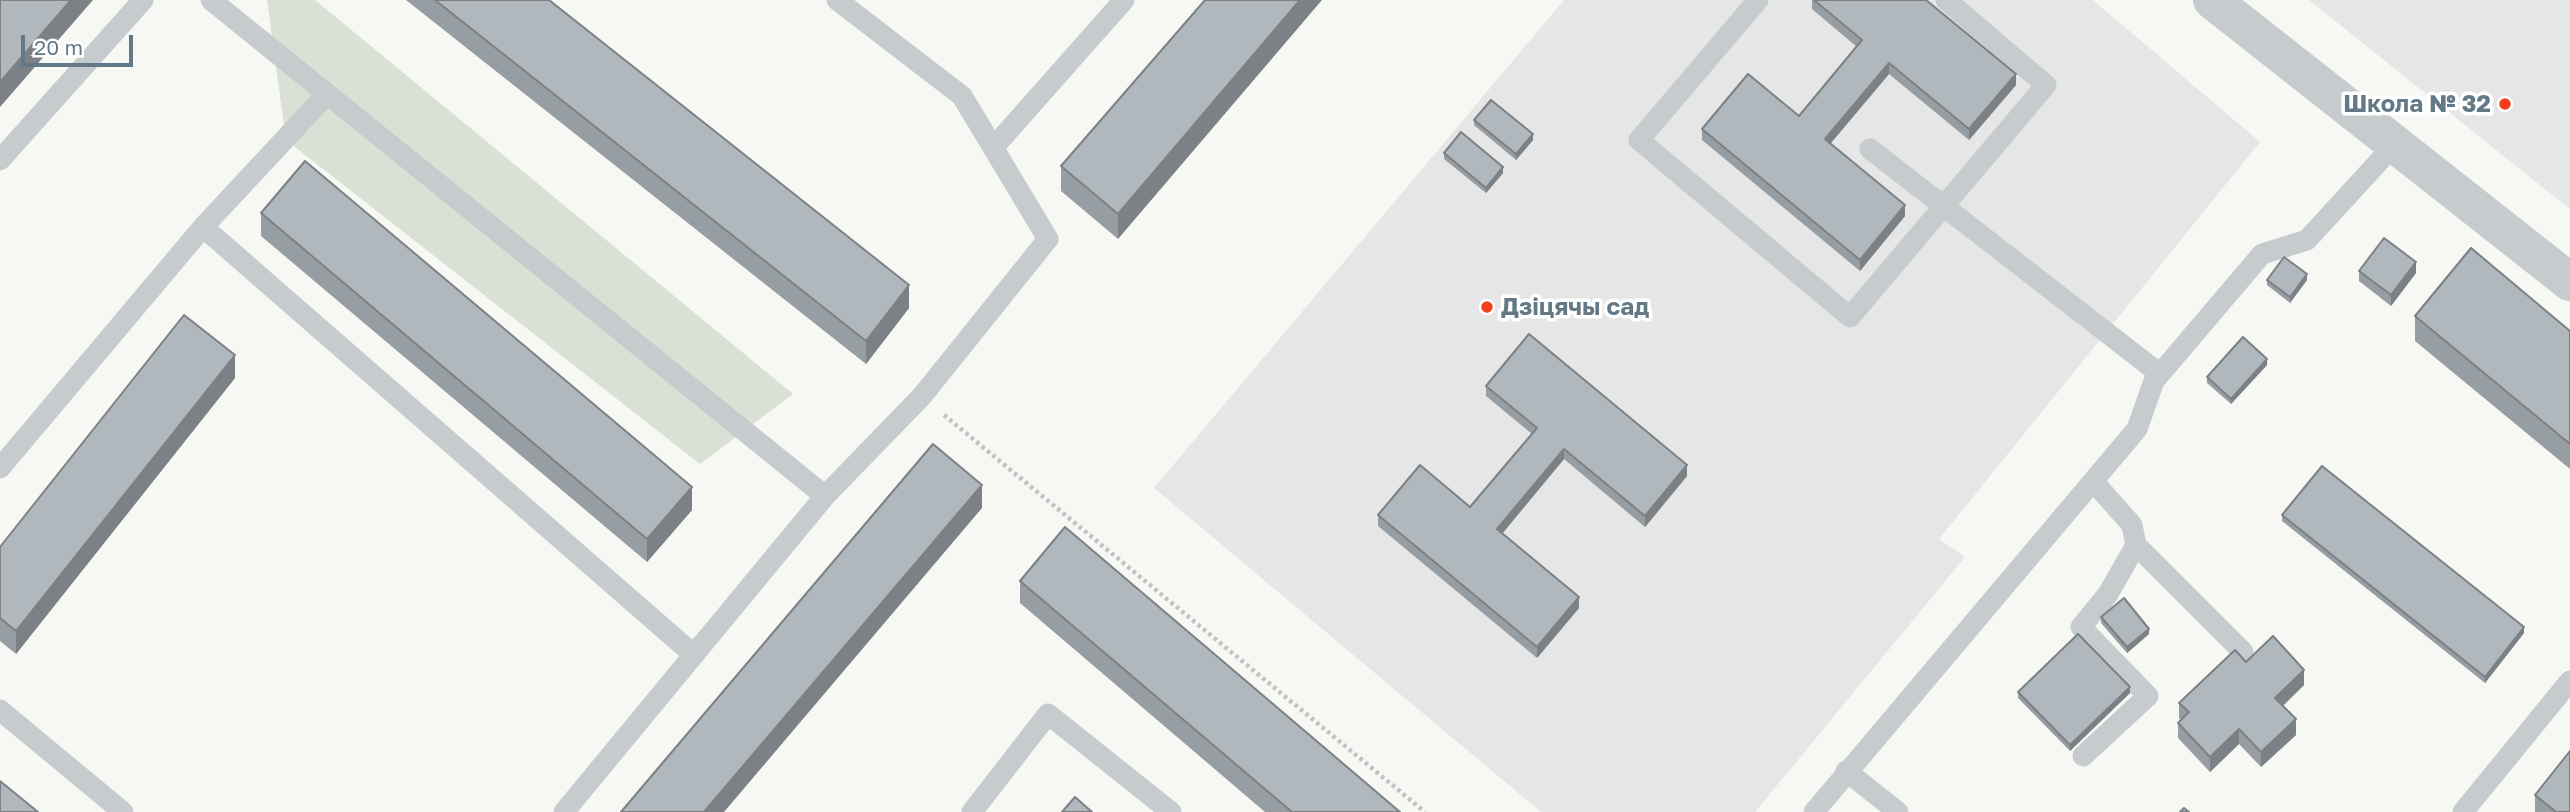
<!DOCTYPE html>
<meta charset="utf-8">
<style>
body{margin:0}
#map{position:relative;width:2570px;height:812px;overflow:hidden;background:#f7f7f4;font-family:"Golos Text",sans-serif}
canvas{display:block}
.scale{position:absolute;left:21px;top:35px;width:112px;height:32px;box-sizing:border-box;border:4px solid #647987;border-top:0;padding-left:9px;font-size:21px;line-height:24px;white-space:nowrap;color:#647987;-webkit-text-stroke:5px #fff;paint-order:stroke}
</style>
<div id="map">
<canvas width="2570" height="812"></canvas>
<div class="scale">20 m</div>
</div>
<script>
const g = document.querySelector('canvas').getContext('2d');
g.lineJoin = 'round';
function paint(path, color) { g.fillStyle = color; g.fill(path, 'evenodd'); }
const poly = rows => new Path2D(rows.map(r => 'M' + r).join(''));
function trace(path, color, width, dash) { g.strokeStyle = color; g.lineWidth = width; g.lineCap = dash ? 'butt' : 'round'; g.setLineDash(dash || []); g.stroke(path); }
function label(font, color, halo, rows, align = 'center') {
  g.font = font + ' "Golos Text",sans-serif'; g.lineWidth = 7; g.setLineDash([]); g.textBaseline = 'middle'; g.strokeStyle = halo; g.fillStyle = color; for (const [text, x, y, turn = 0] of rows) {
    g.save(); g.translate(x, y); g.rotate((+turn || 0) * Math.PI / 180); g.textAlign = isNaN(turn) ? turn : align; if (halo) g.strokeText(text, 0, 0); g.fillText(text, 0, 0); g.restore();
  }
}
paint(poly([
 [1564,0,2093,0,2260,142,1939,539,1965,557,1755,812,1541,812,1154,488],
 [2309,0,2570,0,2570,209]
]), '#e5e6e5');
paint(poly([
 [267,0,315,0,793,394,700,464,286,140]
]), '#d9e0d4');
trace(poly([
 [944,415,1425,812]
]), '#c0c2c4', 4.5, [3.5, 3.5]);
trace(poly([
 [211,0,825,496],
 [1758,0,1639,140,1850,317,2046,85,1946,0],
 [993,148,1124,0],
 [1870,149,2160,374],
 [0,160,143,0],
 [203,227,694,655],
 [0,468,203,227,327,94],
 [2136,545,2243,652],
 [0,710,123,812],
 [2083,756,2148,696,2081,627,2108,594,2136,545,2132,525,2093,481],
 [1846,771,1898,812],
 [564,812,825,496,922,396,1048,239,962,96,837,0],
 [972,812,1048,714,1171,812],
 [1814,812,2137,429,2154,381,2262,254,2307,240,2395,144],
 [2463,812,2570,681]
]), '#c6cbcd', 21);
trace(poly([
 [2212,0,2570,282]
]), '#c6cbcd', 38);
paint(poly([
 [406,0,549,0,909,308,866,364],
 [1205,0,1118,239,1061,191,1061,166],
 [1812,0,1926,0,2016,85,1969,140,1889,74,1830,144,1905,216,1860,271,1702,140,1702,129,1799,116,1857,47,1812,9],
 [1474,120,1533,140,1516,160,1474,125],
 [1444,153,1503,173,1486,193,1444,159],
 [261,213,692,510,647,562,261,236],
 [2359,271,2416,273,2391,306,2359,281],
 [2267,280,2307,280,2290,303,2267,285],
 [2415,316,2570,331,2570,469,2415,341],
 [2267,365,2231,404,2207,383,2207,377],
 [235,378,16,654,0,641,0,547],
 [1486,386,1687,476,1645,527,1564,459,1502,533,1579,608,1537,658,1378,526,1378,515,1470,507,1532,434,1486,396],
 [2282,515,2524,633,2485,683,2282,521],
 [1020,581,1400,812,1265,812,1020,603],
 [2101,617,2149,634,2127,653,2101,623],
 [2246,662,2304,685,2283,706,2296,735,2261,767,2239,744,2210,772,2178,738,2178,723,2181,720,2179,718,2179,703],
 [2018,692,2130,693,2070,751,2018,698],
 [2535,795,2570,812,2535,812]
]), '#979ea3');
paint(poly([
 [71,0,93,0,0,107,0,82],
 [1300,0,1322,0,1118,239,1118,214],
 [1889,63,1889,74,1825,150,1825,139],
 [2016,74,2016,85,1969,140,1969,129],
 [1533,134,1533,140,1516,160,1516,154],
 [1503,167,1503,173,1486,193,1486,188],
 [1905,205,1905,216,1860,271,1860,260],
 [2416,262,2416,273,2391,306,2391,295],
 [2307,274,2307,280,2290,303,2290,297],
 [909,285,909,308,866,364,866,341],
 [235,355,235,378,16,654,16,631],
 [2267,359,2267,365,2231,404,2231,399],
 [1564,449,1564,459,1497,540,1497,529],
 [1687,465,1687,476,1645,527,1645,516],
 [982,485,982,508,724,812,704,812],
 [692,487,692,510,647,562,647,539],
 [1579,597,1579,608,1537,658,1537,647],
 [2524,627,2524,633,2485,683,2485,677],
 [2149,629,2149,634,2127,653,2127,647],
 [2304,670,2304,685,2275,713,2275,698],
 [2130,687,2130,693,2070,751,2070,745],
 [2296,719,2296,735,2261,767,2261,752],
 [2239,729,2239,744,2210,772,2210,757]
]), '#7b8184');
const building = poly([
 [0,0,71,0,0,82,0,0],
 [435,0,549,0,909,285,866,341,435,0],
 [1205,0,1300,0,1118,214,1061,166,1205,0],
 [1814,0,1926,0,2016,74,1969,129,1889,63,1825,139,1905,205,1860,260,1702,129,1748,74,1799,116,1862,40,1814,0],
 [1491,100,1533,134,1516,154,1474,120,1491,100],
 [1461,132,1503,167,1486,188,1444,153,1461,132],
 [305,161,692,487,647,539,261,213,305,161],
 [2384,238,2416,262,2391,295,2359,271,2384,238],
 [2471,248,2570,331,2570,444,2415,316,2471,248],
 [2284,257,2307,274,2290,297,2267,280,2284,257],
 [184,315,235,355,16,631,0,618,0,547,184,315],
 [1529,334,1687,465,1645,516,1564,449,1497,529,1579,597,1537,647,1378,515,1420,465,1470,507,1537,428,1486,386,1529,334],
 [2243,337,2267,359,2231,399,2207,377,2243,337],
 [933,444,982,485,704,812,621,812,933,444],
 [2322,466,2524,627,2485,677,2282,515,2322,466],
 [1065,527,1400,812,1292,812,1020,581,1065,527],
 [2124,598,2149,629,2127,647,2101,617,2124,598],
 [2078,634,2130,687,2070,745,2018,692,2078,634],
 [2273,636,2304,670,2275,698,2296,719,2261,752,2239,729,2210,757,2178,723,2189,712,2179,703,2235,650,2246,662,2273,636],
 [2570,751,2570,812,2556,812,2535,795,2570,751],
 [0,781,38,812,0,812,0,781],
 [1075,797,1092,812,1062,812,1075,797],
 [2184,808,2189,812,2180,812,2184,808]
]);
paint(building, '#b0b8bd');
trace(building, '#7b8184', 2);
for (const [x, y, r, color] of [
 [2505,104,7,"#f0411b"],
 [1487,307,7,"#f0411b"]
]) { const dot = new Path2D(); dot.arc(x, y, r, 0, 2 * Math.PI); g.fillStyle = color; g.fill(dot); trace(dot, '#fff', 2.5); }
label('bold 24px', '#647987', '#fff', [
 ["Школа № 32",2491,104],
 ["Дзіцячы сад",1501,307,"left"]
], 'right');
</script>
